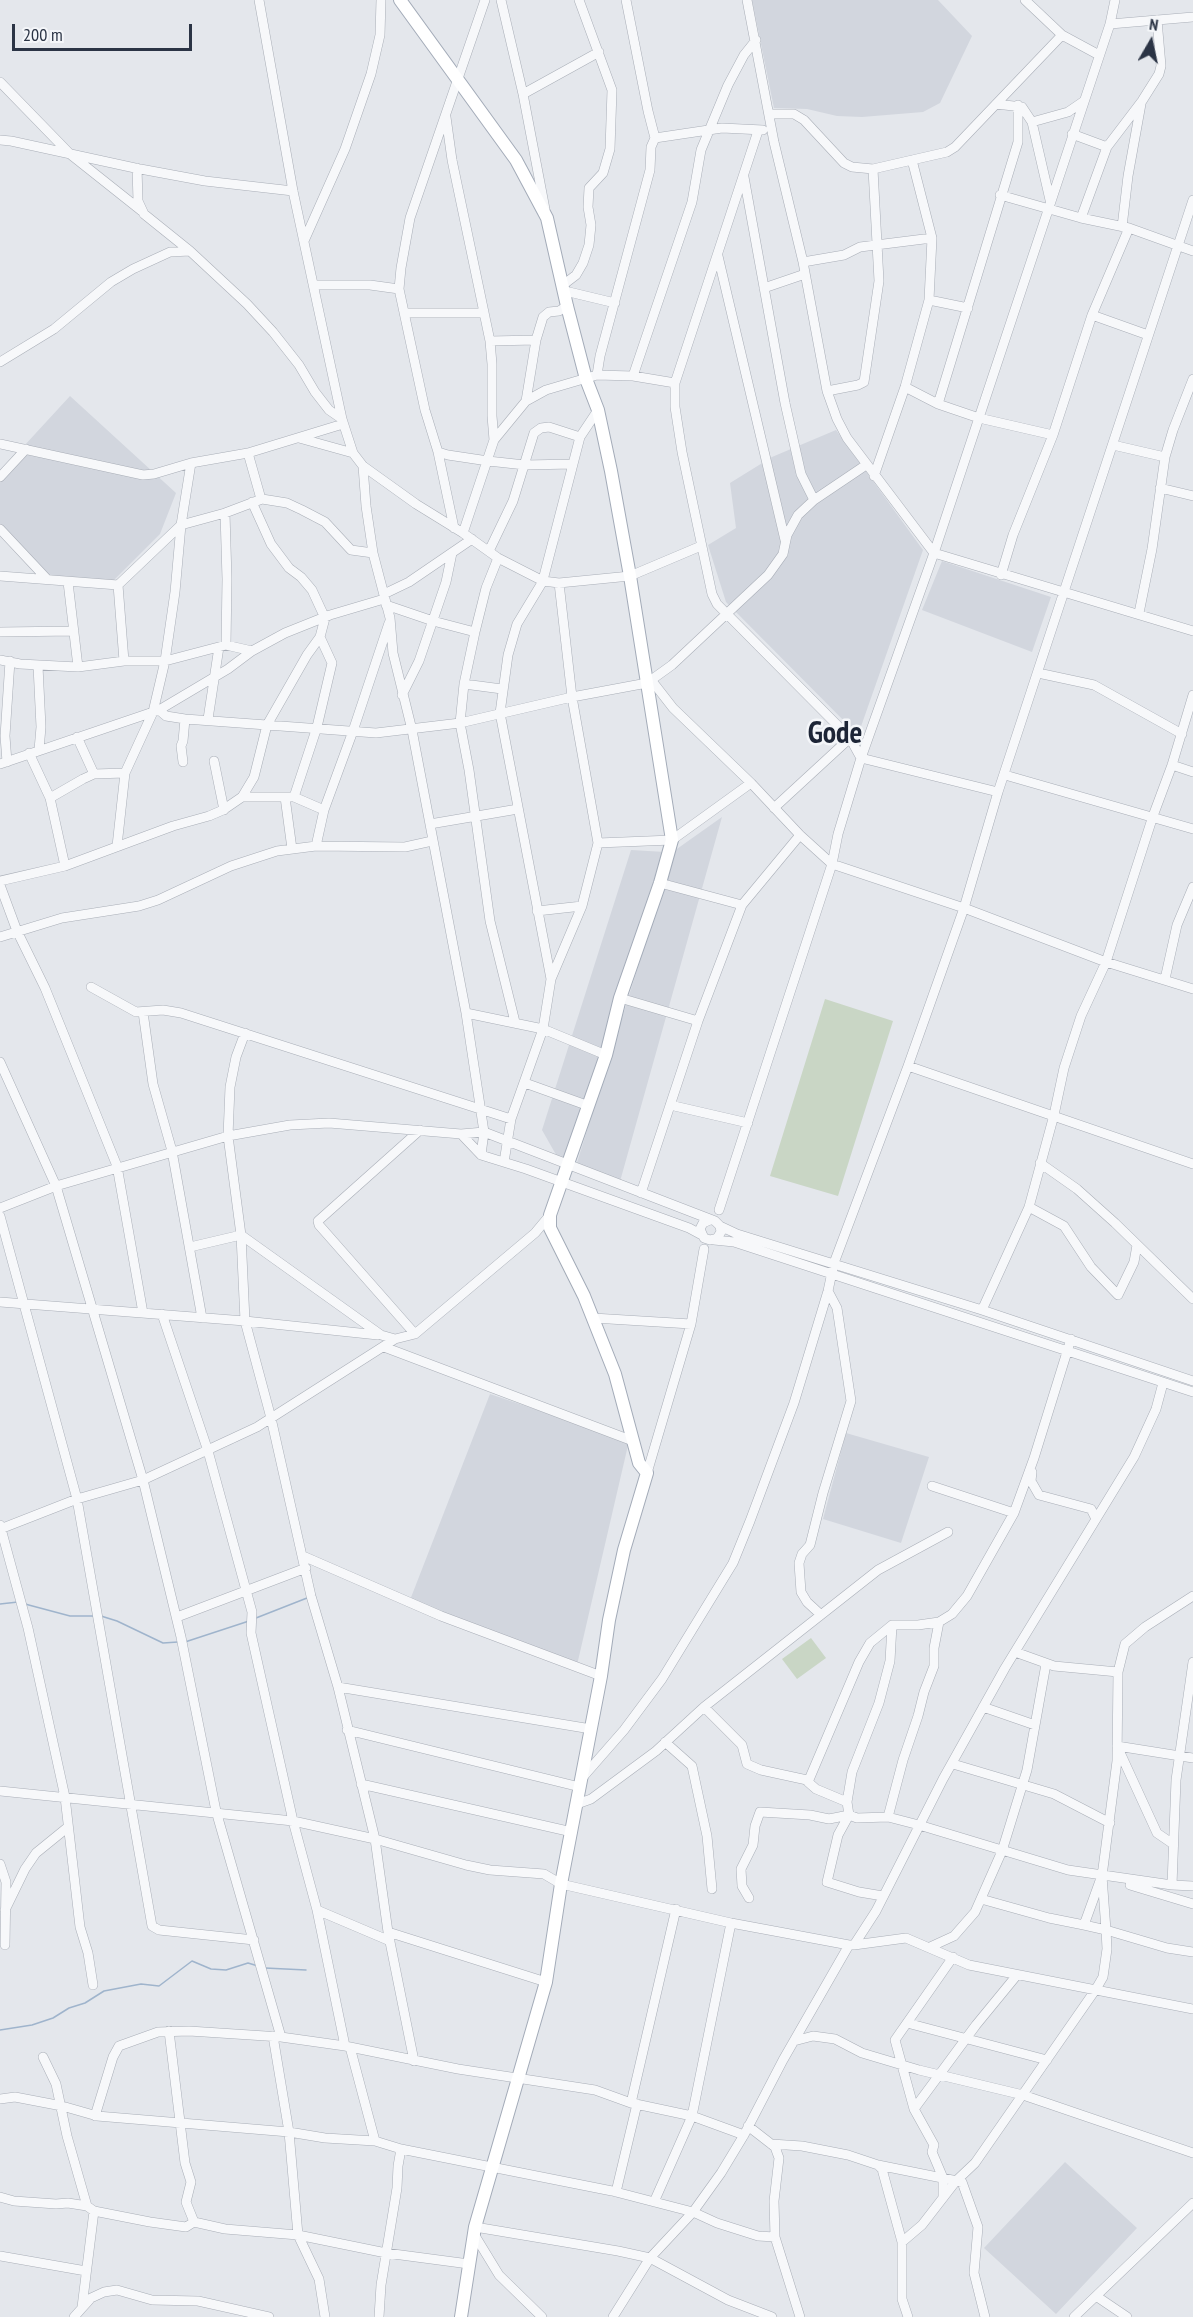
<!DOCTYPE html>
<style>
body{margin:0}
#map{position:relative;width:1193px;height:2317px;overflow:hidden;background:#e4e7ec;font-family:"PT Sans Narrow",sans-serif}
canvas{display:block}
.north{position:absolute;left:1121px;top:12px;width:60px;height:60px;-webkit-text-stroke:4px #f4f6f9;paint-order:stroke;rotate:9deg;font-size:16px;font-weight:700;line-height:24px;text-align:center;color:#2b3445}
.north::after{content:'';display:block;margin:auto;width:21px;height:27px;background:#2b3445;clip-path:polygon(50% 0,100% 100%,50% 72%,0 100%)}
.scale{position:absolute;left:12px;top:24px;width:180px;height:27px;box-sizing:border-box;border:3px solid #2b3445;border-top:0;padding-left:8px;font-size:18px;line-height:21px;white-space:nowrap;color:#2b3445;-webkit-text-stroke:4px #f4f6f9;paint-order:stroke}
</style>
<div id="map">
<canvas width="1193" height="2317"></canvas>
<div class="north">N</div>
<div class="scale">200 m</div>
</div>
<script>
const g = document.querySelector('canvas').getContext('2d');
g.lineJoin = 'round';
function paint(path, color) { g.fillStyle = color; g.fill(path, 'evenodd'); }
const poly = rows => new Path2D(rows.map(r => 'M' + r).join(''));
function trace(path, color, width, dash) { g.strokeStyle = color; g.lineWidth = width; g.lineCap = dash ? 'butt' : 'round'; g.setLineDash(dash || []); g.stroke(path); }
function label(font, color, halo, rows, align = 'center') {
  g.font = font + ' "PT Sans Narrow",sans-serif'; g.lineWidth = 5; g.setLineDash([]); g.textBaseline = 'middle'; g.strokeStyle = halo; g.fillStyle = color; for (const [text, x, y, turn = 0] of rows) {
    g.save(); g.translate(x, y); g.rotate((+turn || 0) * Math.PI / 180); g.textAlign = isNaN(turn) ? turn : align; if (halo) g.strokeText(text, 0, 0); g.fillText(text, 0, 0); g.restore();
  }
}
paint(poly([
 [752,0,938,0,972,36,940,103,923,112,862,117,837,116,807,109,774,108],
 [70,396,176,493,160,534,111,583,48,579,0,533,0,472],
 [836,430,923,550,858,735,726,602,708,545,736,528,730,483,772,457],
 [942,561,1051,597,1032,652,922,610],
 [722,817,619,1185,575,1169,674,851],
 [631,850,665,852,563,1167,542,1130],
 [490,1394,629,1441,577,1665,410,1600],
 [846,1433,929,1457,901,1543,823,1519],
 [1065,2162,1137,2228,1056,2314,984,2248]
]), '#d2d6de');
paint(poly([
 [825,999,893,1021,838,1196,770,1176],
 [811,1638,826,1658,797,1679,782,1659]
]), '#c9d6c5');
trace(poly([
 [0,1604,18,1602],
 [25,1604,70,1616,94,1616],
 [101,1616,117,1621,163,1643,178,1642],
 [256,1618,307,1598],
 [185,1642,249,1621],
 [265,1968,306,1970],
 [0,2030,32,2025,53,2018,69,2008,85,2003,104,1991,141,1984,159,1986,192,1961,211,1969,226,1970,248,1963,258,1966]
]), '#9fb4cc', 1.5);
const minor = poly([
 [259,0,293,191,342,419],
 [501,0,523,94,545,209],
 [747,0,774,142,803,262,827,391,837,419,847,438,934,553,1193,631],
 [1025,0,1062,35,1099,55],
 [1110,24,1193,17],
 [0,82,70,154,143,212],
 [523,94,599,52],
 [996,104,1022,107,1032,122,1050,200],
 [769,114,794,114,804,120,844,163,852,167,873,169,947,152,955,147,1062,35],
 [446,117,452,160,490,341,492,364,492,416,494,440],
 [1032,122,1068,112,1084,101],
 [758,131,675,383,675,407,682,452,712,594,717,604,850,738,861,758,998,792],
 [1072,134,1107,147],
 [655,138,722,128,763,130],
 [0,140,11,141,135,168,205,181,293,191],
 [137,168,138,201,144,214,190,251],
 [744,177,785,403,801,474,814,500],
 [1000,195,1081,218,1129,228,1193,251],
 [1081,218,1107,147,1142,101,1159,74,1161,66,1157,20],
 [1122,227,1128,176,1141,104],
 [304,241,345,149,371,74,380,35,381,0],
 [718,256,785,540],
 [803,262,844,255,860,247,932,238],
 [313,285,370,285,399,289],
 [563,285,576,275,583,263,589,245,591,225,588,207,589,188,603,173,610,149,612,90,579,0],
 [764,288,805,274],
 [565,291,615,303],
 [929,300,968,308],
 [404,313,483,313],
 [1092,315,1148,335],
 [490,341,536,340],
 [0,362,54,329,111,282,133,269,170,252,190,251,247,304,273,332,299,365,315,392,329,410,342,419,353,453,363,466,366,506,373,553,390,618,393,653,412,730,466,1013,484,1132,481,1155],
 [597,375,600,356,650,170,651,147,655,138,648,111,626,0],
 [633,376,692,202,701,150,728,85,744,55,756,40],
 [905,387,938,404,979,418,1053,435],
 [827,391,858,385,864,382,879,281,873,169],
 [526,401,536,340,543,317,549,312,559,311,567,306],
 [938,404,1018,142,1018,105],
 [299,438,353,453],
 [0,444,143,475,154,474,191,463,248,453,343,424],
 [1113,445,1165,457],
 [438,452,448,455,488,461,525,465,573,464],
 [248,453,261,499],
 [363,466,416,504,463,533,498,558,543,581,559,583,630,576,701,546],
 [874,476,905,387,929,300,932,238,912,160],
 [0,477,26,449],
 [1160,488,1193,496],
 [225,513,227,579,226,645],
 [454,528,438,452,425,410,399,289,401,268,410,218,485,0],
 [0,529,46,578],
 [463,533,494,440,526,401,546,390,597,375,633,376,675,383],
 [489,551,513,501,534,433,541,428,549,427,580,437],
 [498,558,486,588,475,632,464,684,460,723,469,770,490,921,515,1022],
 [1001,575,1013,535,1053,435,1092,315,1129,228],
 [0,576,118,585,181,525,225,513,262,499,287,503,302,510,325,522,351,550,373,553],
 [543,580,580,437,598,410],
 [543,581,517,624,508,655,500,713,551,979],
 [68,582,78,667],
 [118,585,124,661],
 [384,594,409,582,472,539],
 [386,605,433,621,475,632],
 [1139,613,1152,549,1165,457,1173,430,1193,379],
 [0,632,74,631],
 [0,660,20,664,78,667,124,661,165,661,226,645,252,651,285,633,330,615,384,599],
 [38,666,41,727,39,750],
 [1038,673,1094,685,1182,734],
 [652,681,673,708,751,783,800,835,832,864,964,908,1106,962,1193,989],
 [464,684,502,689],
 [402,695,419,661,446,582,452,553],
 [159,710,228,669,252,651],
 [208,719,219,647],
 [77,737,94,774],
 [29,753,50,798,65,866],
 [214,761,224,810],
 [7,762,5,736,10,661],
 [183,762,181,746,183,741,185,719],
 [0,764,159,710,166,716,185,719,376,733,460,723,572,697,647,683,672,665,768,575,783,554,787,535,798,515,814,500,866,465],
 [1172,765,1193,772],
 [1005,775,1193,829],
 [242,797,294,797,324,810],
 [285,797,292,849],
 [294,797,317,727,332,663,320,637],
 [50,798,83,779,94,774,125,773],
 [774,808,850,738],
 [430,824,518,809],
 [598,843,672,840,751,783],
 [117,846,125,773,153,712,165,661,175,592,181,525,191,463],
 [316,846,324,810,353,731,389,623],
 [0,881,65,866,173,826,209,816,223,810,242,797,254,777,267,725,307,655,320,637,325,618,312,590,301,577,289,568,271,544,252,502],
 [660,883,742,905],
 [0,885,17,931,45,988,117,1166,143,1313],
 [537,911,582,906],
 [0,937,62,918,139,906,158,900,231,866,277,851,316,846,405,847,432,841],
 [1165,979,1177,925,1193,887],
 [91,987,136,1012,163,1010,181,1013,511,1119],
 [620,998,698,1021],
 [143,1012,153,1084,172,1151,202,1318],
 [466,1013,543,1029,606,1055],
 [245,1033,236,1057,230,1087,228,1136,241,1235,381,1335,395,1339],
 [0,1062,56,1186,143,1480,181,1637,216,1811,281,2037],
 [908,1066,1193,1164],
 [525,1083,589,1106],
 [670,1105,748,1123],
 [461,1134,481,1155,526,1169,689,1228,702,1235],
 [504,1162,511,1119,543,1029,551,979,582,906,598,843,572,697,559,583],
 [1040,1163,1077,1189,1115,1223,1193,1299],
 [641,1193,698,1021,742,905,800,835],
 [1029,1207,1064,1226,1091,1267,1118,1295,1134,1262,1137,1245],
 [0,1208,56,1186,228,1136,290,1125,329,1123,461,1134,484,1132,715,1221,720,1226,721,1232,717,1238,710,1240,704,1238,700,1229,703,1223,710,1220],
 [719,1210,832,864,838,834,861,758,934,553,1110,24,1115,0],
 [0,1216,77,1499,152,1926,159,1930,254,1940],
 [720,1226,737,1234,982,1310,1193,1381],
 [714,1240,734,1242,1193,1392],
 [190,1247,241,1235,245,1321,271,1418,311,1596,338,1687,375,1839,388,1932,414,2061],
 [0,1302,245,1321,378,1335],
 [982,1310,1029,1207,1054,1115,1064,1068,1081,1016,1106,962,1153,816,1172,765,1193,695],
 [162,1314,208,1451,252,1612,251,1633,293,1821,317,1910,345,2046],
 [593,1318,691,1324],
 [415,1334,319,1225,318,1221,420,1130],
 [1071,1339,1034,1458,1014,1513,967,1596,952,1614,939,1622,918,1625,892,1625,870,1643,859,1662,808,1782,816,1789,847,1802,849,1815,857,1818,888,1817,919,1825,1068,1870,1172,1885,1193,1886],
 [384,1347,633,1441],
 [1032,1472,1031,1481,1039,1495,1091,1509,1096,1519],
 [647,1473,691,1324,704,1249],
 [932,1486,1014,1513],
 [0,1525,28,1628,65,1797,80,1927,88,1953,93,1985],
 [0,1529,77,1499,143,1480,257,1427,395,1339,415,1334,535,1233,550,1215],
 [303,1556,441,1616,601,1676],
 [1193,1596,1145,1627,1125,1644,1118,1672,1117,1761,1102,1876,1106,1930,1167,1948,1193,1952],
 [820,1614,807,1602,801,1592,799,1563,802,1554,810,1545,823,1493,851,1401,837,1308,828,1291],
 [177,1617,306,1568],
 [1015,1652,1054,1666,1118,1672],
 [338,1687,591,1729],
 [704,1707,742,1745,747,1764,761,1770,807,1780],
 [983,1707,1035,1725],
 [347,1730,580,1787],
 [665,1742,692,1766,707,1836,712,1889],
 [953,1764,1054,1794,1110,1823],
 [582,1778,624,1730,662,1679,733,1563,750,1521,794,1403,828,1291,834,1263,908,1066,964,908,998,792,1193,200],
 [361,1784,572,1832],
 [0,1791,293,1821,375,1839,466,1865,490,1870,544,1874,561,1884,731,1923,849,1945],
 [847,1802,852,1772,879,1703,890,1661,892,1625],
 [577,1804,591,1799,656,1751,704,1707,878,1570,948,1532],
 [888,1817,903,1760,918,1716,924,1692,934,1666,934,1648,939,1622],
 [1173,1844,1157,1833,1117,1746,1193,1758],
 [0,1864,6,1882,5,1945],
 [1130,1885,1193,1904],
 [1172,1885,1176,1780,1193,1662],
 [749,1898,742,1886,741,1869,753,1845,755,1826,760,1812,810,1815,829,1819,849,1815,838,1835,827,1882,859,1892,883,1896],
 [981,1899,1049,1918,1084,1925,1101,1878],
 [5,1910,25,1869,36,1853,68,1827],
 [317,1910,390,1941],
 [388,1932,546,1982],
 [854,1945,906,1938,969,1965,1193,2009],
 [930,1947,954,1936,975,1912,1002,1851,1027,1770,1046,1664],
 [907,2023,1047,2060],
 [169,2031,185,2163,191,2182,186,2202,194,2222],
 [273,2036,289,2132,298,2235,319,2279,325,2317],
 [794,2041,813,2036,835,2039,862,2053,919,2070,1023,2095,1193,2153],
 [350,2047,375,2141],
 [43,2057,56,2084,67,2136,87,2206],
 [0,2099,15,2097,62,2106,97,2116,289,2132,325,2138,375,2141,401,2149,612,2191,693,2212,717,2223,758,2236,775,2237],
 [631,2103,676,1909],
 [914,2109,895,2040,953,1957],
 [95,2116,113,2057,119,2046,158,2032,189,2031,281,2037,345,2046,458,2069,595,2090,631,2103,692,2116,744,2135],
 [748,2126,775,2147,779,2158,774,2201,775,2237,800,2317],
 [771,2144,802,2146,848,2155,878,2165,882,2169,902,2242,902,2299,908,2317],
 [878,2165,962,2182,978,2227,974,2273,985,2317],
 [616,2192,637,2104],
 [0,2197,14,2201,56,2204,68,2203,87,2206,94,2211,150,2222,186,2227,194,2222,225,2229,298,2235,386,2253,469,2264],
 [943,2198,943,2178,932,2152,934,2145,914,2109,976,2025,1017,1975],
 [654,2202,692,2116,731,1923],
 [475,2227,618,2251,650,2258,728,2300,772,2317],
 [474,2234,499,2275,542,2317],
 [902,2242,922,2225,956,2181,975,2163,1096,1989,1103,1977,1107,1949,1106,1930,1084,1925],
 [0,2256,86,2271],
 [1096,2296,1127,2317],
 [82,2307,94,2211],
 [74,2317,91,2298,104,2292,117,2290,152,2300,198,2301,269,2317],
 [379,2317,381,2285,397,2188,398,2166,401,2149],
 [613,2317,650,2258,693,2212,721,2173,744,2135,783,2060,849,1945,854,1945,876,1911,943,1779,1005,1668,1134,1457,1156,1409,1163,1383],
 [1074,2317,1193,2203]
]);
const major = poly([
 [400,0,516,160,547,218,567,306,586,379,598,410,611,471,630,576,672,840,660,883,620,998,606,1055,550,1215,550,1228,584,1296,615,1374,639,1463,647,1473,624,1550,609,1620,601,1676,561,1884,546,1982,475,2227,461,2317]
]);
trace(minor, '#a9aeb7', 10);
trace(major, '#a3abb8', 14);
trace(minor, '#f7f8fa', 9);
trace(major, '#fff', 12);
label('bold 30px', '#1d2536', '#f4f6f9', [
 ["Gode",835,734]
]);
</script>
